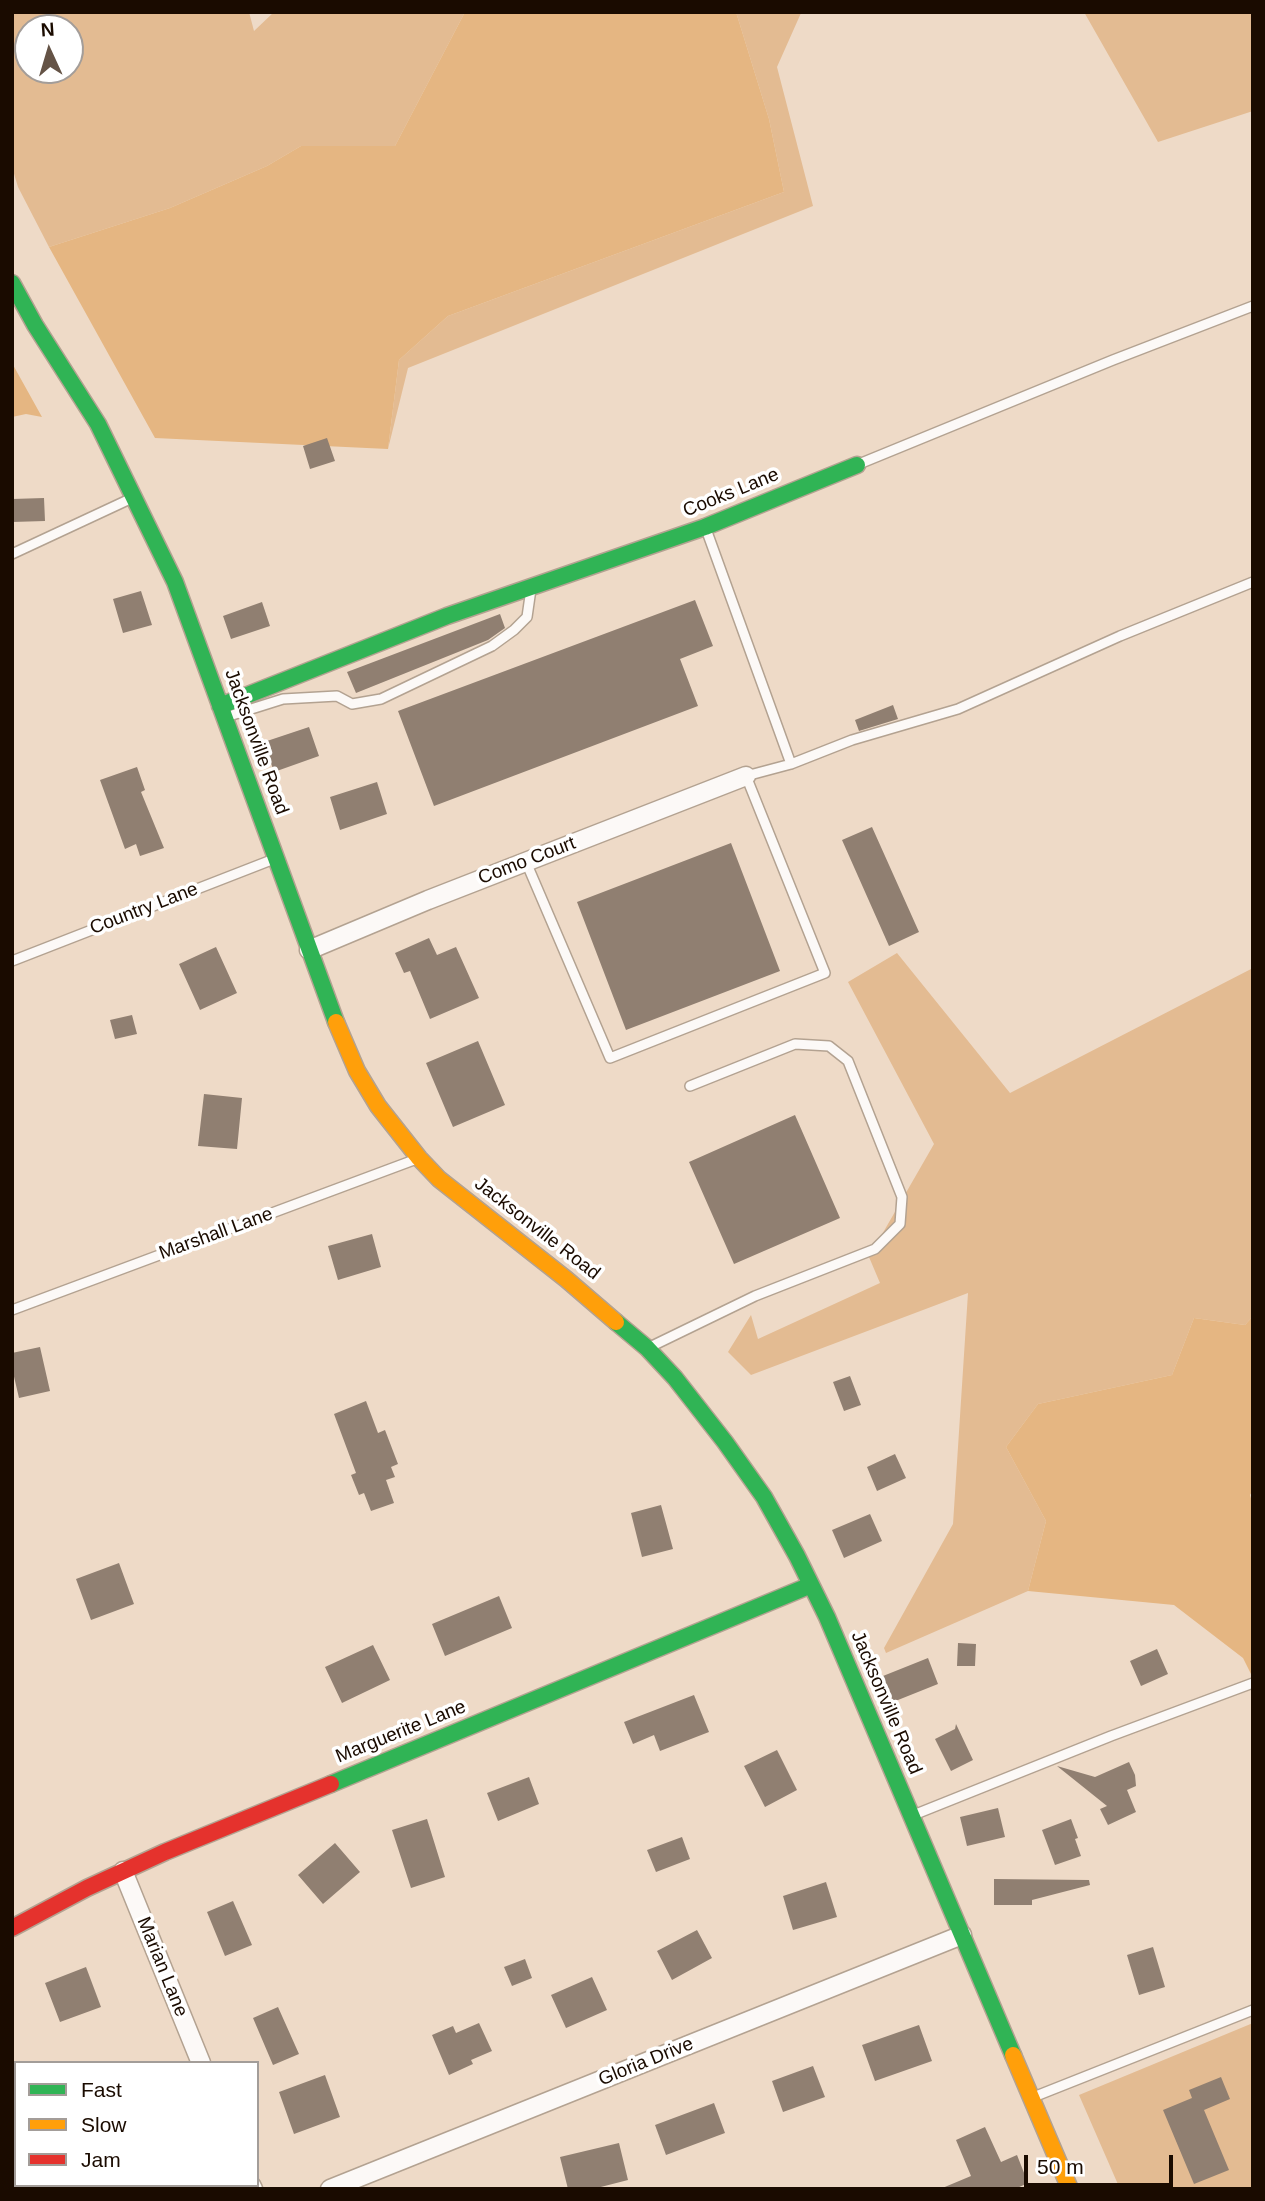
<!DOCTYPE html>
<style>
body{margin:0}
#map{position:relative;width:1265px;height:2201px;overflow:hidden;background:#eedac7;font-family:Helvetica,sans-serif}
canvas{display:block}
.frame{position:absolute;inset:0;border:14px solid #1a0b00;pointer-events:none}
.legend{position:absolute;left:14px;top:2061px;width:245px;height:126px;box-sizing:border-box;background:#fff;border:2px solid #a39d99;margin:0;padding:9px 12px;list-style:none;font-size:21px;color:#1a0b00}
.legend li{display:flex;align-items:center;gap:14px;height:35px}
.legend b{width:35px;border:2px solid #a39d99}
.north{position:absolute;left:14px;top:14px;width:70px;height:70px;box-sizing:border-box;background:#fff;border:2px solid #a39d99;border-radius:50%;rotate:356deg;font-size:19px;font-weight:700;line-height:28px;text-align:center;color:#1a0b00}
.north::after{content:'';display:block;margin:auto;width:24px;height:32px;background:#645346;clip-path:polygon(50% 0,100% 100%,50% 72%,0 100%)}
.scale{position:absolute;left:1024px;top:2155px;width:149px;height:32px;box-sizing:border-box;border:4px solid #1a0b00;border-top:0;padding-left:9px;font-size:21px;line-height:24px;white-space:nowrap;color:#1a0b00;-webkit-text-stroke:5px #fff;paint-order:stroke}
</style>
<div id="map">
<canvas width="1265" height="2201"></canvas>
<div class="frame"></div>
<ul class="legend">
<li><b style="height:9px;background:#30b455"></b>Fast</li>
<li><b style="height:9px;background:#ff9f0a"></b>Slow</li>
<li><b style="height:9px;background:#e5322d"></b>Jam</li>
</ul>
<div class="north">N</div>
<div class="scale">50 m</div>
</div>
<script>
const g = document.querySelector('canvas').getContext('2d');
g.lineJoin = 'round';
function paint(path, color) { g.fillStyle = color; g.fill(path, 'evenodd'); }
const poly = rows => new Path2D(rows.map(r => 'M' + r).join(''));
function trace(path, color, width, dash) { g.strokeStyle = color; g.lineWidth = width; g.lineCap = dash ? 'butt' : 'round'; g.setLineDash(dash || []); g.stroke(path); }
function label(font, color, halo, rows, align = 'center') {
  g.font = font + ' Helvetica,sans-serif'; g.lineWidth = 7; g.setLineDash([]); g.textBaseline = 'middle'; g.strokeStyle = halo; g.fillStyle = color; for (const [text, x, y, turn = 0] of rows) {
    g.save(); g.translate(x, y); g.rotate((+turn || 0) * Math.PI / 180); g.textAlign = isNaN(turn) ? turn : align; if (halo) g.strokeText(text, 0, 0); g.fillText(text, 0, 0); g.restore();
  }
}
paint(poly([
 [12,12,249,12,254,31,274,12,465,12,395,146,301,146,267,166,170,208,49,247,18,187,12,167],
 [28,28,70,28,70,70,28,70],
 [736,12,805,12,801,13,777,67,813,206,408,368,388,449,399,360,448,316,784,192,769,119],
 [1084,12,1253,12,1253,111,1158,142],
 [897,953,1010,1093,1253,968,1253,1316,1245,1325,1194,1318,1172,1375,1038,1404,1006,1447,1046,1521,1028,1591,886,1653,884,1648,953,1524,968,1293,751,1375,728,1352,751,1315,758,1339,880,1283,869,1257,934,1144,848,982],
 [1253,2023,1253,2189,1120,2189,1079,2095]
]), '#e3bb92');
paint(poly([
 [465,12,736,12,769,119,784,192,448,316,399,360,388,449,155,438,49,247,170,208,267,166,301,146,395,146],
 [12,363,42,417,26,414,12,417],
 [1253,1316,1253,1490,1250,1495,1253,1505,1253,1678,1243,1658,1174,1605,1028,1591,1046,1521,1006,1447,1038,1404,1172,1375,1194,1318,1245,1325]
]), '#e5b682');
paint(poly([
 [327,438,335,461,310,469,303,446],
 [44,498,45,521,12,522,12,499],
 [141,591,152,625,123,633,113,599],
 [695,600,713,646,680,659,698,706,434,806,398,711],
 [262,602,270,626,231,639,223,616],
 [500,614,505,628,488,640,356,693,347,672],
 [893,705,898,719,859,731,855,720],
 [309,727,319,756,274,772,264,742],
 [137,767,145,790,141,792,164,848,140,856,136,844,125,849,100,780],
 [377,782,387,814,340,830,330,797],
 [872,827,919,932,889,946,842,840],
 [731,843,780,971,626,1030,577,902],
 [429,938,437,955,456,947,479,998,430,1019,410,971,404,973,395,953],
 [216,947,237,993,200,1010,179,964],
 [132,1015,137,1034,115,1039,110,1020],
 [478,1041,505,1105,453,1127,426,1063],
 [204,1094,242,1098,237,1149,198,1146],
 [795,1115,840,1218,734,1264,689,1162],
 [372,1234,381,1267,338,1280,328,1246],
 [40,1347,50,1391,19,1398,12,1368,12,1353],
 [850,1376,861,1405,844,1411,833,1382],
 [366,1401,378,1433,385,1430,398,1464,391,1467,395,1477,386,1480,394,1503,371,1511,364,1493,359,1495,351,1475,356,1473,334,1414],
 [895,1454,906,1478,877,1491,867,1467],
 [661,1505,673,1549,642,1557,631,1513],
 [870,1514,882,1541,844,1558,832,1530],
 [119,1563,134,1604,91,1620,76,1579],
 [499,1596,512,1628,445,1656,432,1624],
 [958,1643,976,1644,975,1666,957,1666],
 [373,1645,390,1680,342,1703,325,1667],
 [1157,1649,1168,1674,1141,1686,1130,1661],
 [928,1658,938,1684,893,1702,883,1676],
 [694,1695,709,1732,660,1751,654,1735,633,1744,624,1722],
 [956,1724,973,1760,951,1771,935,1739,955,1729],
 [777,1750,797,1790,765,1807,744,1766],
 [1129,1762,1135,1775,1136,1786,1127,1790,1136,1812,1108,1825,1100,1809,1107,1806,1057,1766,1095,1777],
 [529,1777,539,1804,498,1821,487,1793],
 [998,1808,1005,1837,967,1846,960,1817],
 [427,1819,445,1877,411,1888,392,1830],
 [1071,1819,1078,1838,1075,1839,1081,1856,1055,1865,1042,1830],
 [682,1837,690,1859,656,1872,647,1850],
 [335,1843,360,1872,323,1904,298,1875],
 [994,1879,1089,1880,1090,1885,1032,1900,1032,1905,994,1905],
 [826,1882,837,1917,793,1930,783,1896],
 [233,1901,252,1945,225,1956,207,1912],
 [697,1930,712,1958,672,1980,657,1951],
 [1153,1947,1165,1987,1139,1995,1127,1955],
 [525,1959,532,1978,512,1986,504,1967],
 [86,1967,101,2007,60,2022,45,1983],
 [592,1977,607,2010,566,2028,551,1995],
 [278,2007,299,2054,273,2065,253,2018],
 [479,2023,492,2051,471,2060,473,2064,449,2075,432,2035,453,2026,456,2033],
 [919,2025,932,2061,875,2081,862,2045],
 [813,2066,825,2097,783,2112,772,2081],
 [325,2075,340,2117,294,2134,279,2092],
 [1221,2077,1230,2099,1204,2110,1229,2170,1194,2184,1163,2110,1192,2098,1189,2090],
 [714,2103,725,2133,666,2155,655,2125],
 [985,2127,1001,2162,1017,2155,1028,2183,1015,2189,940,2189,971,2176,956,2140],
 [619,2143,628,2180,593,2189,568,2189,560,2157]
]), '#907f71');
const lane = poly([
 [859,464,1113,360,1253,306],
 [706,529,791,764],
 [12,554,130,499],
 [229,716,283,699,337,696,352,704,381,699,492,646,514,630,527,617,531,589],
 [526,862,610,1058,825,973,746,776,791,764,852,740,958,709,1120,636,1253,582],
 [12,961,274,859],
 [12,1310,414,1160],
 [652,1346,755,1296,875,1249,900,1224,902,1197,848,1061,829,1046,795,1044,690,1086],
 [916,1814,1111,1736,1253,1683],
 [1036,2096,1253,2010]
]);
const street = poly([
 [309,950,428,900,746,776],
 [123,1871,201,2063],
 [251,2185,253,2189],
 [330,2189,962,1935]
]);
const fast = poly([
 [12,283,35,325,98,424,175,582,336,1022],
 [220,706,447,616,705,527,857,465],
 [616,1322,647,1348,675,1378,725,1442,764,1497,797,1556,827,1617,1013,2055],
 [331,1784,811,1585]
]);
const slow = poly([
 [336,1022,357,1071,378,1106,419,1158,439,1179,566,1279,616,1322],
 [1013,2055,1070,2189]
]);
const jam = poly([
 [12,1928,87,1888,165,1852,331,1784]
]);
trace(lane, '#b3a291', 12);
trace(street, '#b3a291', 21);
trace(fast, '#b3a291', 19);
trace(slow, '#b3a291', 19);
trace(jam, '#b3a291', 19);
trace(lane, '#fcf9f7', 9);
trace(street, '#fcf9f7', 18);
trace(fast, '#30b455', 16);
trace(slow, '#ff9f0a', 16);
trace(jam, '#e5322d', 16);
label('19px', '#1a0b00', '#fff', [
 ["Cooks Lane",731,493,-22],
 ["Jacksonville Road",256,742,70],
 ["Como Court",527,861,-21],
 ["Country Lane",144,909,-21],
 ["Jacksonville Road",537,1229,38],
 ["Marshall Lane",216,1234,-20],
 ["Jacksonville Road",886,1703,67],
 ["Marguerite Lane",401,1732,-22],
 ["Marian Lane",162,1967,68],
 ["Gloria Drive",646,2062,-22]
]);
</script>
